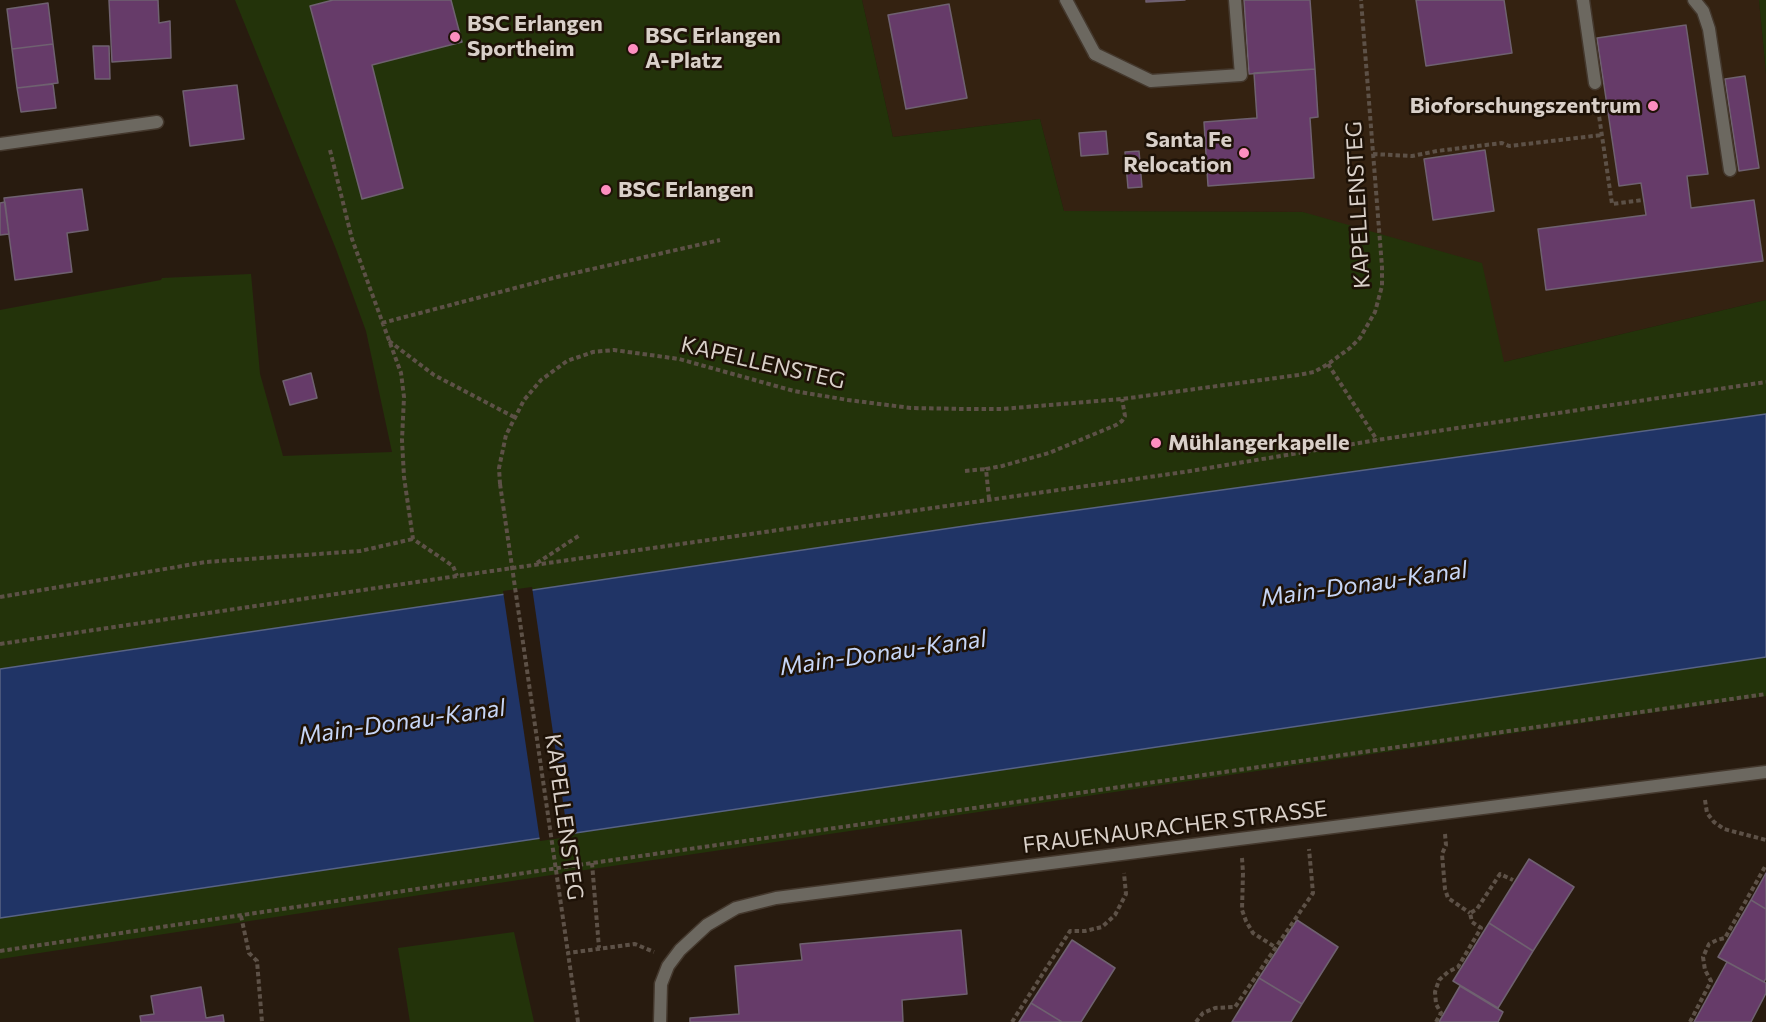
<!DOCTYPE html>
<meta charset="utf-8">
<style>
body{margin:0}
canvas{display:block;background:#281b0f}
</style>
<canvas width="1766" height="1022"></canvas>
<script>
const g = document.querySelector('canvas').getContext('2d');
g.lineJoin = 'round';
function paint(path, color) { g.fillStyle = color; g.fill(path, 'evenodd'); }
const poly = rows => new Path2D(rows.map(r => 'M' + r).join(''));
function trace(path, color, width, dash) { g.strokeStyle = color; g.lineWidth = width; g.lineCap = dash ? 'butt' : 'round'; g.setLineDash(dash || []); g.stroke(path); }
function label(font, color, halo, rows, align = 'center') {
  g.font = font + ' Commissioner,sans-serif'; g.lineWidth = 5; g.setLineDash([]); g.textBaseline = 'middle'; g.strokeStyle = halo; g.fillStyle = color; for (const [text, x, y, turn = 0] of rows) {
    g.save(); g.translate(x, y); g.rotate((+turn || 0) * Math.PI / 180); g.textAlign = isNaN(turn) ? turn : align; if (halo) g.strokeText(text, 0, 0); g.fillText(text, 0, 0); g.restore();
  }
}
paint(poly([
 [862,0,1759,0,1766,74,1766,300,1504,362,1303,212,1064,211,1040,119,893,137]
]), '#342211');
paint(poly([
 [235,0,862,0,893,137,1040,119,1064,211,1303,212,1482,263,1504,362,1766,300,1766,414,978,524,0,669,0,310,161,280,162,278,251,274,260,374,283,456,392,452,366,331,336,249],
 [1759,0,1766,0,1766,74],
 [1766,657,1766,696,558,874,0,959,0,918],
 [514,932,534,1022,410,1022,398,948]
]), '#23330a');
const water = poly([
 [1766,414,1766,657,0,918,0,669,978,524,1766,414]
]);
paint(water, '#203466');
trace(water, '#586384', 1.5);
paint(poly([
 [532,587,568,837,540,841,503,591]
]), '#281b0f');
const building = poly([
 [109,0,158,0,159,23,170,21,171,58,112,62,109,0],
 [333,0,451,0,462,42,372,65,403,188,362,199,310,6,333,0],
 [1146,0,1185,0,1146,2,1146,0],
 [1244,0,1310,0,1315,69,1249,74,1244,0],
 [1416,0,1504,0,1512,53,1426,66,1416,0],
 [48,3,53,44,12,49,7,9,48,3],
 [949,4,967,98,906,109,888,15,949,4],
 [1686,25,1708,174,1687,176,1691,208,1754,200,1763,261,1546,290,1538,229,1646,215,1641,183,1619,186,1597,38,1686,25],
 [53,44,58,83,17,88,12,49,53,44],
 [93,46,109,46,110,79,95,79,93,46],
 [1315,69,1318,117,1310,118,1314,178,1208,186,1204,122,1257,118,1254,73,1315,69],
 [1745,76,1759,168,1739,171,1725,79,1745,76],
 [53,84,56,108,21,112,17,88,53,84],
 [237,85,244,139,190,146,183,91,237,85],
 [1106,131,1108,154,1081,156,1079,133,1106,131],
 [1485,150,1494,211,1433,220,1424,159,1485,150],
 [1139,151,1142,187,1128,188,1125,152,1139,151],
 [82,189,88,230,67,233,72,272,15,280,4,198,82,189],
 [5,202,9,234,0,235,0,203,5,202],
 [311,373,317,398,290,405,283,381,311,373],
 [1152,438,1161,440,1160,448,1151,446,1152,438],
 [1529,859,1574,887,1533,951,1489,923,1529,859],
 [1766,873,1766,909,1751,900,1766,873],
 [1751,900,1766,909,1766,978,1764,982,1718,957,1751,900],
 [1297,920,1338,947,1302,1004,1259,978,1297,920],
 [1489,923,1533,951,1498,1008,1453,981,1489,923],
 [961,930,967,994,902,1000,903,1022,690,1022,690,1018,739,1014,735,966,802,960,800,944,961,930],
 [1072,940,1115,968,1081,1022,1062,1022,1031,1003,1072,940],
 [1727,962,1766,983,1766,993,1751,1022,1694,1022,1727,962],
 [1259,978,1302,1004,1291,1022,1232,1022,1259,978],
 [1460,986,1503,1012,1498,1022,1439,1022,1460,986],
 [201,987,206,1018,223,1015,224,1022,141,1022,140,1016,154,1014,151,996,201,987],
 [1031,1003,1062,1022,1019,1022,1031,1003]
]);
paint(building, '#663b69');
trace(building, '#6f6170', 1.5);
const lane = poly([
 [1583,0,1595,83],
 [1694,0,1703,11,1709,29,1730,170],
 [1095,54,1151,81,1241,75,1235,0]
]);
const street = poly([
 [1066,0,1095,54],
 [0,144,157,122],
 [660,1022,661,984,668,966,680,950,707,925,736,908,776,898,1766,772]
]);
trace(lane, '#44382d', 15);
trace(street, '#44382d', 15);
trace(poly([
 [1597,102,1612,204,1643,200],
 [330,150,352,239,401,373,404,397,402,440,404,477,413,539,453,566,457,576],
 [1373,154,1412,156,1437,151,1502,143,1509,146,1602,135],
 [382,323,557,277,720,240],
 [389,341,434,375,514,417],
 [1328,364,1377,440],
 [965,471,986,469],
 [500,484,499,468,506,435,524,400,541,380,567,361,593,352,614,350,679,359,794,391,848,400,911,408,965,409,1002,409,1122,399,1298,375,1314,372,1328,364,1350,348,1360,338,1375,312,1382,286,1382,267,1361,0],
 [989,499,986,469,1002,466,1049,453,1116,425,1122,421,1125,416,1122,399],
 [537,563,580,535],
 [0,597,206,562,360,551,413,539],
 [0,644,457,576,1184,472,1377,440,1766,382],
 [1705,800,1707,813,1714,822,1724,829,1766,840],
 [1445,834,1446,845,1442,854,1445,889,1448,898,1470,913],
 [1242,858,1243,873,1242,910,1246,921,1253,933,1275,947],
 [592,863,599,948],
 [241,916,249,953,257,961,262,1022],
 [0,951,592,863,1766,694],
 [578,1022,568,953,635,944,654,952],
 [1012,1022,1070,931,1085,931,1102,927,1115,915,1126,894,1124,873],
 [1196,1022,1203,1013,1215,1008,1235,1007,1313,893,1309,849],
 [1436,1022,1441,1013,1436,1004,1435,992,1439,980,1448,972,1458,967,1481,928,1472,922,1470,913,1477,909,1500,874,1513,880],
 [1690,1022,1711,981,1705,970,1703,957,1709,944,1717,940,1725,938,1766,865]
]), '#5d5147', 4, [4.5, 3]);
trace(lane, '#6c6860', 12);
trace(street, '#6c6860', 12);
trace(poly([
 [500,484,568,953]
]), '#5d5147', 4, [4.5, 3]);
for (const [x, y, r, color] of [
 [455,37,6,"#fd8ebf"],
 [633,49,6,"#fd8ebf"],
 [1653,106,6,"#fd8ebf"],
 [1244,153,6,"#fd8ebf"],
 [606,190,6,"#fd8ebf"],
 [1156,443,6,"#fd8ebf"]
]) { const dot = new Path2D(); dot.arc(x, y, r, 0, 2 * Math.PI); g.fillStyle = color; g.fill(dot); trace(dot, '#1e1207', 2); }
label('bold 22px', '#d9d0c9', '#1e1207', [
 ["BSC Erlangen",467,24],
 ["Sportheim",467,49],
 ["BSC Erlangen",645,36],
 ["A-Platz",645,61],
 ["Bioforschungszentrum",1641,106,"right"],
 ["Santa Fe",1232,140,"right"],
 ["Relocation",1232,165,"right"],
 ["BSC Erlangen",618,190],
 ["Mühlangerkapelle",1168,443]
], 'left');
label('22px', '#d9d0c9', '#1e1207', [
 ["KAPELLENSTEG",1358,205,-93],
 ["KAPELLENSTEG",763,363,13],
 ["KAPELLENSTEG",564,817,82],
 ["FRAUENAURACHER STRASSE",1175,827,-7]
]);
label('italic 24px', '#c6d5f6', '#1e1207', [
 ["Main-Donau-Kanal",1364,584,-8],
 ["Main-Donau-Kanal",883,653,-8],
 ["Main-Donau-Kanal",402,722,-8]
]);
</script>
